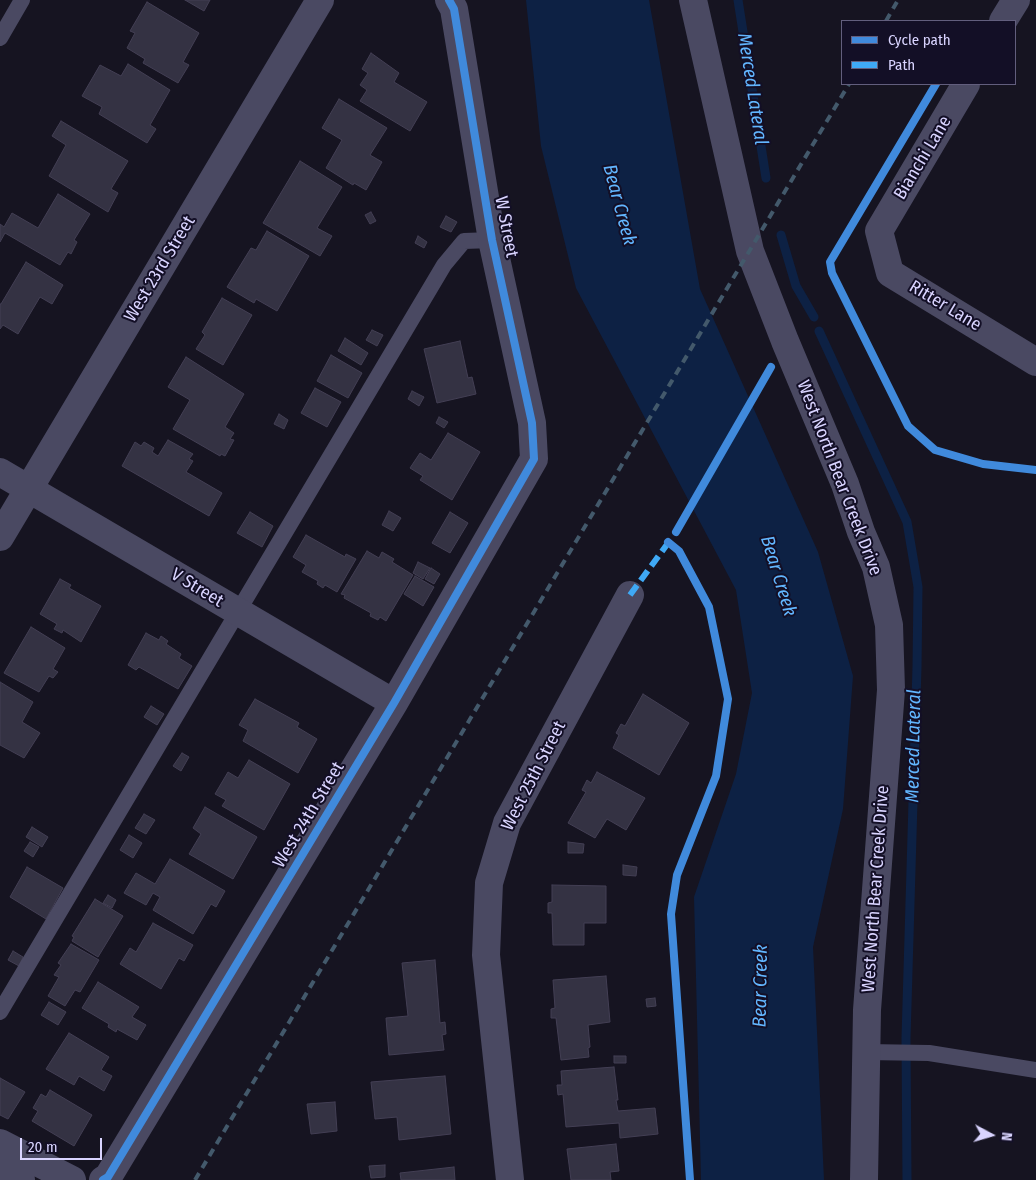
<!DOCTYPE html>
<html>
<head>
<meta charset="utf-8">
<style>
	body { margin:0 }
	#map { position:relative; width:1036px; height:1180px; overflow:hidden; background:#161421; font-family:"Fira Sans Condensed",sans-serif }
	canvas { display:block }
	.legend { position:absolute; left:841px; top:20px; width:175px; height:65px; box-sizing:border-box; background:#130f26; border:1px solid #625e7d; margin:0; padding:6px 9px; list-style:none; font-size:15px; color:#d9d4ff }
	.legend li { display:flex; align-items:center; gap:10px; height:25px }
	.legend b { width:25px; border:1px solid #625e7d }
	.north { position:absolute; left:966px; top:1110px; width:50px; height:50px; -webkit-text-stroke:4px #130f26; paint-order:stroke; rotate:96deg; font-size:14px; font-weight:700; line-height:20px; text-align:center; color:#d9d4ff }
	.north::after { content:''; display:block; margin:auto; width:18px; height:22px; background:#d9d4ff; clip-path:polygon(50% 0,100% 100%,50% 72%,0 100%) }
	.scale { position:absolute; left:20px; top:1138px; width:82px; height:22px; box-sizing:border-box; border:2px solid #d9d4ff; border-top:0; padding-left:6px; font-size:15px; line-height:18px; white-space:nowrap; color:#d9d4ff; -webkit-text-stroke:4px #130f26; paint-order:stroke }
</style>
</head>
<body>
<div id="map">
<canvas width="1036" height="1180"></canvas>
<ul class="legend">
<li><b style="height:6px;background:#408adc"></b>Cycle path</li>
<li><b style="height:6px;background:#3fa9f5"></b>Path</li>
</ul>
<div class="north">N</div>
<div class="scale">20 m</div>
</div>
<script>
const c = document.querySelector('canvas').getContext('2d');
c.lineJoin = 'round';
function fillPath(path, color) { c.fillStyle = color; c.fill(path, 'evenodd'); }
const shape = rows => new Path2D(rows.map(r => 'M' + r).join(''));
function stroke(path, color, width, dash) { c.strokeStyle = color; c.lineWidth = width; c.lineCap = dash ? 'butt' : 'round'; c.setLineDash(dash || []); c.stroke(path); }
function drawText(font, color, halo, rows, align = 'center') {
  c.font = font + ' "Fira Sans Condensed",sans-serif'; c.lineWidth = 4; c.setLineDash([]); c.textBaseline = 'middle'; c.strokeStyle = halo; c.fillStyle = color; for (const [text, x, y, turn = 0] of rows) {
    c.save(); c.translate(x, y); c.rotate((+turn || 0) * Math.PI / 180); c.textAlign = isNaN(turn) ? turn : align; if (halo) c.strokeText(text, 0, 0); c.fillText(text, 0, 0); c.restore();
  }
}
fillPath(shape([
	[526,0,649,0,700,289,818,552,853,676,843,809,813,947,824,1180,701,1180,694,897,736,774,752,693,736,590,576,288,541,146]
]), '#0d2144');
stroke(shape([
	[738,0,766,178],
	[781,235,796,286,814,317],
	[819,331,907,522,918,587,917,667,906,1038,907,1180]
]), '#0d2144', 9);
const building = shape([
	[185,0,210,0,204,11,185,0],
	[147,2,199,33,183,62,189,65,178,83,143,63,145,59,127,48,135,33,130,31,147,2],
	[371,53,399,73,394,82,427,102,410,131,360,101,367,90,360,85,368,73,362,69,371,53],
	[128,64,170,90,150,125,156,129,147,143,99,114,102,107,82,96,100,65,121,76,128,64],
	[339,99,387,128,370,155,382,162,366,190,354,183,353,185,326,168,342,140,322,128,339,99],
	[61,121,128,161,111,189,118,193,108,212,49,176,66,145,52,136,61,121],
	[300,161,342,187,317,228,332,236,320,256,263,223,300,161],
	[58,194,90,214,74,240,77,242,71,254,68,252,60,265,5,233,0,242,0,224,4,227,12,213,38,228,58,194],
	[371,212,376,221,370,224,365,215,371,212],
	[446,216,457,222,451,232,440,227,446,216],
	[267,231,309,256,277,311,256,299,254,303,227,287,251,248,256,250,267,231],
	[418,236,427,242,424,248,415,243,418,236],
	[26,262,63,285,52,304,40,297,18,334,3,325,0,329,0,304,1,304,26,262],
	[222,298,252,315,223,365,196,349,205,335,202,332,222,298],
	[372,330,383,335,377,346,366,340,372,330],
	[345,338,368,353,361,365,338,351,345,338],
	[460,341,468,378,472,377,476,394,437,403,424,349,460,341],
	[331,355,362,373,348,398,317,381,331,355],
	[186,357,244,394,225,427,234,433,230,439,234,440,225,456,221,454,220,456,173,429,190,400,168,387,186,357],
	[315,388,341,402,327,427,301,413,315,388],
	[412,391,424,397,419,406,408,399,412,391],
	[279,414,288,420,284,429,274,424,279,414],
	[439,417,448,422,444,428,436,423,439,417],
	[448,433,480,452,452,500,420,480,423,476,410,468,420,453,431,460,448,433],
	[168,440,193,454,189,459,193,461,186,472,222,493,209,516,122,466,135,442,141,446,144,442,154,448,152,452,158,456,168,440],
	[389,511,401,518,393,531,382,525,389,511],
	[250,512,273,526,262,547,237,533,250,512],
	[450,512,468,523,450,553,432,543,450,512],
	[306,535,345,557,346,554,356,559,337,592,325,585,323,588,317,584,318,581,302,572,306,565,293,557,306,535],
	[367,551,379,558,382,552,394,559,392,562,413,575,386,621,380,617,378,620,370,616,371,613,344,598,345,595,341,594,367,551],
	[418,562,430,568,423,579,413,573,418,562],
	[431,568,440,574,434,584,425,579,431,568],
	[415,576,434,587,423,606,404,594,415,576],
	[60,579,71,585,69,588,101,606,81,642,63,630,62,633,54,629,57,624,40,614,60,579],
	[31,627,65,648,53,669,58,672,53,678,49,676,39,692,4,673,31,627],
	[146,633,159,640,161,636,168,641,166,644,181,654,179,658,192,666,178,689,139,667,136,670,128,665,146,633],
	[0,682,33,702,22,722,40,733,24,758,0,745,0,682],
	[643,694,689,723,659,775,613,748,619,735,616,733,621,724,625,726,643,694],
	[255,699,299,723,297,727,317,739,298,773,243,741,248,730,239,725,255,699],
	[151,706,164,714,157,725,144,717,151,706],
	[182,753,189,757,181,771,173,766,182,753],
	[249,760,290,784,264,830,222,806,226,800,215,794,228,772,238,778,249,760],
	[597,772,645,798,626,830,607,819,595,838,568,823,586,792,582,790,587,780,591,783,597,772],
	[205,807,257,837,233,879,189,854,201,834,193,828,205,807],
	[144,814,155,820,146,834,135,828,144,814],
	[32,827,48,837,42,847,26,837,32,827],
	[129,835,142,843,133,858,120,850,129,835],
	[30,842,39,847,33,857,24,851,30,842],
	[568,842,584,844,583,853,568,853,568,842],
	[170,859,225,891,216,907,211,904,193,934,153,910,160,897,153,893,146,905,124,893,136,873,155,884,170,859],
	[623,865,637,867,636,876,623,875,623,865],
	[27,867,63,888,46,919,10,897,27,867],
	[552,885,606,886,606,923,584,923,584,945,553,945,552,913,548,913,548,903,552,902,552,885],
	[108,895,116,900,112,908,103,903,108,895],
	[95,899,123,916,98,957,72,941,74,937,72,936,95,899],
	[153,923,193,945,184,961,179,958,161,989,120,964,130,948,136,952,153,923],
	[71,944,99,960,80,992,75,990,65,1006,48,996,59,977,54,975,61,965,58,963,71,944],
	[13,951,23,957,19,966,8,960,13,951],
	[435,960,440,1023,445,1022,446,1034,442,1035,444,1050,389,1055,386,1018,408,1016,402,963,435,960],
	[606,976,610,1022,588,1025,590,1047,588,1048,589,1057,561,1060,556,1018,551,1018,551,1009,555,1008,553,980,606,976],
	[98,982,139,1007,132,1017,146,1025,137,1040,117,1029,116,1032,108,1027,109,1024,82,1008,98,982],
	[655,998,656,1006,647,1007,646,999,655,998],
	[49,1002,66,1012,58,1025,41,1015,49,1002],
	[69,1033,109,1057,101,1070,112,1076,104,1091,79,1076,74,1085,46,1069,69,1033],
	[614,1056,626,1056,626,1063,614,1063,614,1056],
	[614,1067,618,1100,616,1100,618,1111,655,1108,658,1134,620,1138,619,1123,566,1127,563,1094,558,1095,557,1085,562,1085,561,1071,614,1067],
	[445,1076,451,1134,399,1140,397,1117,375,1119,371,1082,445,1076],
	[0,1078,25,1092,8,1119,0,1115,0,1078],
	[50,1090,92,1115,74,1146,32,1121,38,1111,33,1108,41,1094,46,1097,50,1090],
	[335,1102,337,1131,311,1134,307,1104,335,1102],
	[616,1144,619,1171,610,1172,611,1180,571,1180,567,1149,616,1144],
	[385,1165,385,1177,371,1178,369,1166,385,1165],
	[454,1167,455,1180,401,1180,400,1173,454,1167]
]);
fillPath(building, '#343243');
stroke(building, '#433f54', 1);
stroke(shape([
	[0,38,22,0],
	[0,1012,444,265,464,241,492,240],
	[866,1052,929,1053,1036,1070]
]), '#4a4962', 16);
stroke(shape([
	[693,0,750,251,785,341,845,484,861,532,876,567,889,625,891,690,867,1010,864,1180],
	[1003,21,1016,0],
	[966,84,879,231,890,273,1036,362],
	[0,472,394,703],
	[0,537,320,0],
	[0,1143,72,1180],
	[0,1167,21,1180],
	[103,1180,108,1177,394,703,534,459,532,423,492,240,454,9,449,0],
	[510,1180,486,955,489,883,507,823,630,595]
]), '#4a4962', 28);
stroke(shape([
	[886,21,898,0],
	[195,1180,849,84]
]), '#43596b', 4, [8, 6]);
stroke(shape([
	[630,595,671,539]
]), '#3fa9f5', 6, [12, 6]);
stroke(shape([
	[936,84,830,262,832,273,908,426,935,450,983,464,1036,470],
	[676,532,771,367],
	[668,542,679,551,709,607,728,699,716,776,677,875,671,914,690,1180],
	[103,1180,108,1177,394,703,534,459,532,423,492,240,454,9,449,0]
]), '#408adc', 8);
drawText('18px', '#d9d4ff', '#130f26', [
	["Bianchi Lane",923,158,-59],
	["W Street",506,227,79],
	["West 23rd Street",160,269,-59],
	["Ritter Lane",945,306,31],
	["West North Bear Creek Drive",839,478,69],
	["V Street",197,588,31],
	["West 25th Street",534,776,-63],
	["West 24th Street",309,815,-59],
	["West North Bear Creek Drive",876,889,-86]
]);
drawText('italic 19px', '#62b6ff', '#130f26', [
	["Merced Lateral",752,89,81],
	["Bear Creek",619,205,75],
	["Bear Creek",778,576,73],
	["Merced Lateral",914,746,-89],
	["Bear Creek",761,986,-89]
]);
</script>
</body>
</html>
